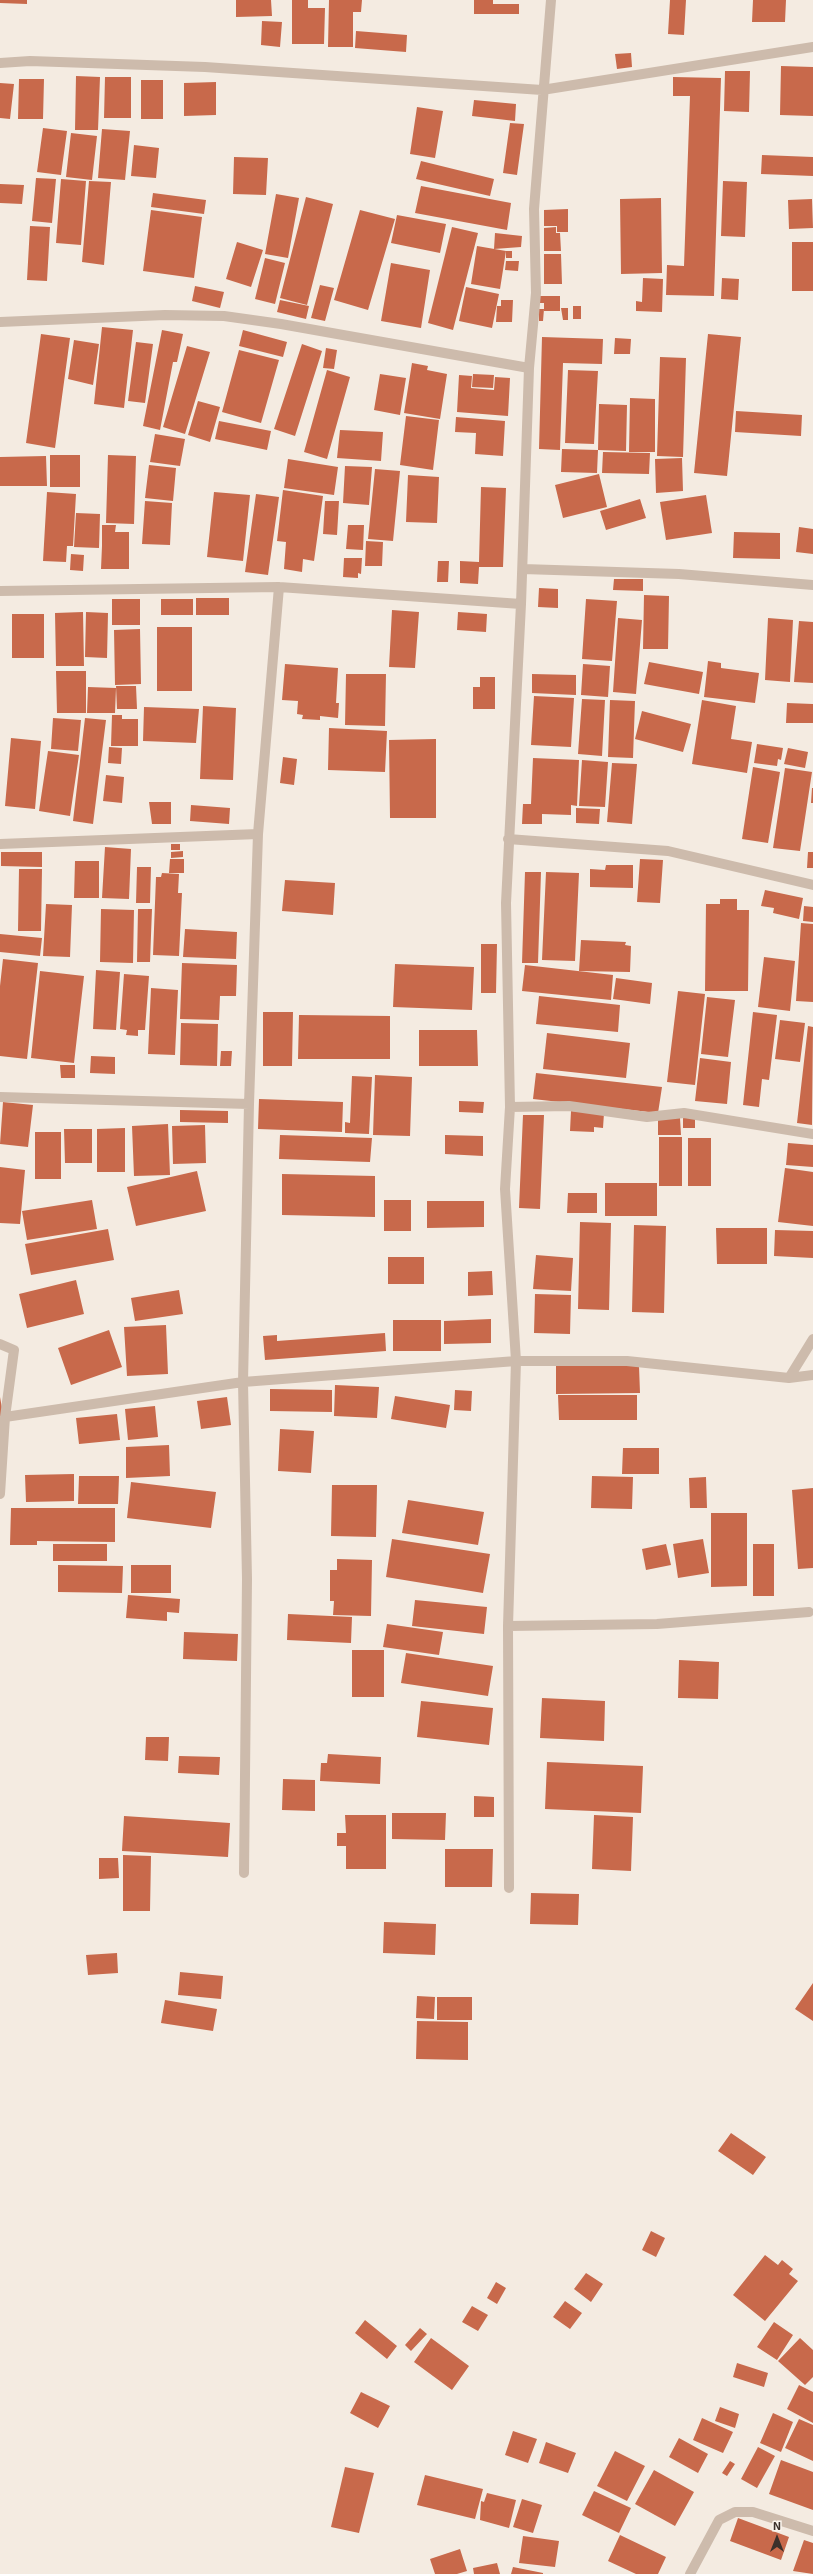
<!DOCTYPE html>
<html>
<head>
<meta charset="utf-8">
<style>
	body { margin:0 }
	#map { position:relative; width:813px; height:2574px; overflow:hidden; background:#f4ebe1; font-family:"Exo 2",sans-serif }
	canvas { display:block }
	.north { position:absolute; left:757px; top:2518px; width:40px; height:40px; -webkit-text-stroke:3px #fbf5ee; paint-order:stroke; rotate:0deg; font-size:11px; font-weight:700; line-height:16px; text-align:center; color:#3b302b }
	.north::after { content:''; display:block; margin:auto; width:14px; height:18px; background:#3b302b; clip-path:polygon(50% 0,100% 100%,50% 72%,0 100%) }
</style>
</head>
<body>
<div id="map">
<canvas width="813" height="2574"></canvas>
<div class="north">N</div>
</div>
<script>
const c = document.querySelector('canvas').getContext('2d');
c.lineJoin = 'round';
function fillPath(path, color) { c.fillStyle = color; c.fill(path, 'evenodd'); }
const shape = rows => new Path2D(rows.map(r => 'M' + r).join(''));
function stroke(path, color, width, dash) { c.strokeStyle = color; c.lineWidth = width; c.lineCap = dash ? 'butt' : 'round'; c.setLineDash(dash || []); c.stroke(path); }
fillPath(shape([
	[0,0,27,0,27,4,0,3],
	[236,0,271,0,272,16,236,17],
	[292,0,308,0,308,8,325,8,324,44,292,44],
	[329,0,362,0,361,12,353,12,353,47,328,47],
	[474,0,493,0,493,4,519,4,519,14,474,14],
	[670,0,686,0,684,35,668,34],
	[753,0,786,0,785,22,752,22],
	[262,21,282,22,280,47,261,45],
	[356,31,407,35,406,52,355,48],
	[631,53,632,67,617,69,615,54],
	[781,66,813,67,813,116,780,115],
	[725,71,750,71,749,112,724,111],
	[76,76,100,77,98,130,75,130],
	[105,77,131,77,131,118,104,118],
	[673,77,721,78,714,296,666,295,667,265,684,266,690,96,673,96],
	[19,79,44,79,43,119,18,119],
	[141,80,163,80,163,119,141,119],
	[216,82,216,115,184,116,184,83],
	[0,83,14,84,10,119,0,118],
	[474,100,516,104,515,121,472,116],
	[417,107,443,111,435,158,410,154],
	[510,123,524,124,517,175,503,173],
	[43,128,67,131,61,175,37,172],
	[102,129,130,131,125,180,98,178],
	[71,133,97,136,92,180,66,177],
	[134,145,159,148,156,178,131,176],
	[762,155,813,157,813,176,761,174],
	[234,157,268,158,266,195,233,194],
	[421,161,494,179,490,196,416,179],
	[36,178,56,179,52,223,32,221],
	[61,179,86,181,81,245,56,243],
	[89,181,111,182,104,265,82,262],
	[723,181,747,182,745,237,721,236],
	[0,184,24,185,22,204,0,203],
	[421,186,511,203,507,230,415,213],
	[153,193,206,200,204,214,151,207],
	[276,194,299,198,288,258,265,254],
	[306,197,333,204,307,305,280,298],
	[661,198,662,273,621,274,620,199],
	[812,199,813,228,789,229,788,200],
	[568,209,568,232,557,232,557,226,544,226,544,210],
	[151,210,202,217,194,278,143,271],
	[360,210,395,219,368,310,334,300],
	[397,215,446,224,440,253,391,243],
	[30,226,50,227,47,281,27,280],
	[452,227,478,233,453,330,428,323],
	[556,227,556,233,560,233,561,251,544,251,544,228],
	[495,233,522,236,521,247,494,249],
	[237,242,263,250,251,287,226,279],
	[792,242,813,242,813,291,792,291],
	[477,246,506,251,500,289,471,284],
	[506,251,512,251,512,258,506,258],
	[544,254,561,254,562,284,544,284],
	[265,258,285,263,275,304,255,299],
	[506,261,519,261,518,271,505,270],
	[391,263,430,270,421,328,381,321],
	[643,278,663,279,662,312,636,311,636,301,642,302],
	[722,278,739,279,738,300,721,299],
	[320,285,334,288,325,321,311,318],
	[195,286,224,292,220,308,192,301],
	[466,287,499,294,492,328,459,321],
	[538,296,560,296,560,311,544,311,544,303,538,303],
	[280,300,309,306,306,319,277,312],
	[501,300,513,300,512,322,496,322,497,306,501,306],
	[573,306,581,306,581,319,573,319],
	[561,308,568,308,568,320,563,320],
	[539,309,544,309,543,321,539,321],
	[102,327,133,330,124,408,94,404],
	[162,330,183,334,177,362,173,362,160,430,143,426],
	[243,330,287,342,283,357,239,346],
	[41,334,70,338,55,448,26,443],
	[708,334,741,337,727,476,694,473],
	[542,337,603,339,602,364,563,363,560,450,539,449],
	[615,338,631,339,630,354,614,354],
	[74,340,99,344,93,385,68,379],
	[136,342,153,344,145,403,128,401],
	[302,344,322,351,295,436,274,429],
	[187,346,210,352,185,434,163,427],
	[326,348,337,350,334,369,323,368],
	[239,350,279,360,261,423,222,412],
	[660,357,686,358,683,457,657,456],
	[412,363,428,366,427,370,447,374,440,419,404,413],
	[327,370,350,377,327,459,304,452],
	[568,370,598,371,594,444,565,443],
	[380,374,406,378,400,415,374,410],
	[473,374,494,375,493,388,472,387],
	[459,375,472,376,471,388,494,390,495,377,510,378,508,416,457,412],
	[630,398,655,399,655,452,629,452],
	[198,401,220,407,210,442,188,435],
	[599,404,627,405,626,451,598,450,597,473,561,472,562,449,598,450],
	[736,411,802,415,801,436,735,432],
	[406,416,439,420,433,470,400,465],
	[456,417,505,421,503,456,475,454,476,433,455,432],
	[219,421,271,431,267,450,215,439],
	[340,430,383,432,381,461,337,458],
	[155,434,185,439,180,466,150,462],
	[603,452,650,453,649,474,602,473],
	[50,455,80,455,80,487,50,487],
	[108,455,136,456,134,524,106,523],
	[46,456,47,486,0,486,0,457],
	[682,458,683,491,656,493,655,459],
	[288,459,338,467,334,495,284,488],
	[149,465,176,468,173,501,145,498],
	[345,466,372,467,369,505,343,503],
	[375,469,400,471,393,541,368,539],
	[599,474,607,507,563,518,555,485],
	[408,475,439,477,437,523,406,522],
	[481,487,506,488,503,567,479,567,478,584,460,583,460,561,479,562],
	[283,490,323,496,314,561,303,559,302,572,284,569,286,542,277,541],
	[47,492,76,494,73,546,67,546,66,562,43,561],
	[214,492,250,495,243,561,207,557],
	[256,494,279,497,268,575,245,572],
	[706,495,712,533,666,540,660,502],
	[640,499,646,518,606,530,600,511],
	[145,501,172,503,170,545,142,544],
	[325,501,339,501,337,535,323,534],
	[76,513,100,514,99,548,74,547],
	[102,525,116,525,115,532,129,532,129,569,101,569,102,546,110,546,102,546],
	[348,525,364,525,363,550,346,549],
	[799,527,813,529,813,554,796,552],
	[734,532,780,533,780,559,733,558],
	[366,541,383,542,382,566,365,566],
	[71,554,84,555,83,571,70,570],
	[344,558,362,558,361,574,358,573,358,578,343,577],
	[438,561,449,561,448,582,437,582],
	[614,579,643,579,643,591,613,590],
	[539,588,558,589,558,608,538,607],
	[644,595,669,596,668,649,643,649],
	[196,598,229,598,229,615,196,615],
	[112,599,140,599,140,625,112,625],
	[161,599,193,599,193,615,161,615],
	[586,599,617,601,612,661,582,659],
	[392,610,419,612,415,668,389,667],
	[83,612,84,666,56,666,55,613],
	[86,612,108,613,107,658,85,657],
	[458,612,487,614,486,632,457,630],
	[12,614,44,614,44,658,12,658],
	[618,618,642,620,636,694,613,692],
	[768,618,793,620,790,682,765,680],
	[799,621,813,622,813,683,794,682],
	[157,627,192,627,192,691,157,691],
	[140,629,141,684,115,685,114,630],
	[708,661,721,663,721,668,759,673,755,703,704,697],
	[649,662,703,672,699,694,644,684],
	[285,664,338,668,336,703,339,703,338,718,320,716,320,720,302,719,303,715,297,714,298,701,282,700],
	[583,664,610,666,608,697,581,695],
	[56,671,86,671,86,713,57,713],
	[346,674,386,674,385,726,345,725],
	[532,674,576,675,576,695,532,693],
	[480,677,495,677,495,709,473,709,473,687,480,687],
	[116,686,136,686,137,709,117,709],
	[88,687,116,688,115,713,87,713],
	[534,696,574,698,571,747,531,745],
	[582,699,605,700,602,756,578,754],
	[610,700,635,701,633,758,608,757],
	[702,700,736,706,731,739,752,742,747,773,692,764],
	[787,703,813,704,813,723,786,723],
	[203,706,236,708,233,780,200,779],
	[144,707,199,709,196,743,143,741],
	[642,711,691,724,683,752,635,739],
	[112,715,122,715,122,719,138,719,138,746,111,746],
	[53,718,81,720,78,751,51,749],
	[85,718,106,720,93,824,73,821],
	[329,728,387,731,385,772,328,770],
	[11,738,41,741,35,809,5,806],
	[436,739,436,818,390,818,389,740],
	[757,744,783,748,781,760,778,759,777,766,754,763],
	[109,747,122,748,121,764,108,763],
	[788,748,808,752,805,768,784,764],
	[48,751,79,755,70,816,39,811],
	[283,757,297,759,294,785,280,783],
	[533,758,579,760,577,806,571,805,571,815,542,814,542,824,522,824,523,804,531,804],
	[582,760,608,762,605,807,579,806],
	[612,763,637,764,632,824,607,822],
	[753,767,780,772,768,843,742,839],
	[785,768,812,772,800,851,773,848],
	[106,775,124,777,122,803,103,801],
	[812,788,813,788,813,803,811,803],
	[149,802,171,802,171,824,152,824],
	[191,805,230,808,229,824,190,821],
	[576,808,600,809,599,824,576,823],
	[171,844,180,844,180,850,171,850],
	[105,847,131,849,129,899,102,898],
	[183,851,183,857,171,858,171,852],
	[1,852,42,852,42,867,1,866],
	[808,852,813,852,813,868,807,868],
	[170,859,184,859,184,873,169,873],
	[640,859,663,860,660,903,637,902],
	[75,861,99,861,99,898,74,898],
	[606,865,633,865,633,888,590,887,590,869,605,870],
	[137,867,151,867,150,903,136,903],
	[19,869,42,869,41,931,18,931],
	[525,872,541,872,538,963,522,963],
	[546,872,579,873,575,961,542,960],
	[162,873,179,874,178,893,182,893,179,956,153,955,156,877,161,877],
	[285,880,335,883,333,915,282,911],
	[765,890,803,898,799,919,773,913,774,908,761,906],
	[720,899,737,899,737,910,749,910,748,991,705,991,706,904,720,904],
	[46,904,72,905,70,957,43,956],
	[804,906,813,907,813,922,803,921],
	[101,909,134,910,133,963,100,962],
	[138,909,152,909,150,962,137,962],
	[801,923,813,924,813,1002,796,1001],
	[185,929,237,932,236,959,183,957],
	[0,934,42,938,40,956,0,952],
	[581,940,626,942,625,945,631,946,630,972,579,971],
	[481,944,497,944,496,993,481,993],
	[764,957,795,961,790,1011,758,1007],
	[3,959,38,963,27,1059,0,1056,0,986],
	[182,963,237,965,236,996,220,996,219,1020,180,1019],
	[395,964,474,967,472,1010,393,1007],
	[525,965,613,975,611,1000,522,991],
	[96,970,120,972,116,1030,93,1029],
	[40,971,84,976,74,1063,31,1058],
	[124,974,149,976,145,1030,138,1030,138,1036,126,1035,127,1030,120,1029],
	[616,978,652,983,650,1004,613,999],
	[151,988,178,990,175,1055,148,1054],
	[678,991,705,994,695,1085,667,1082],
	[539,996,620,1005,618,1032,536,1024],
	[707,997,735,1000,728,1057,701,1054],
	[263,1012,293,1012,292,1066,263,1066],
	[753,1012,777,1015,769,1080,762,1079,759,1107,743,1105],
	[299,1015,390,1016,390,1059,298,1059],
	[780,1020,805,1023,800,1062,775,1059],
	[181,1023,218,1024,217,1066,180,1065],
	[808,1026,813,1027,812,1125,797,1123],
	[419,1030,477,1030,478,1066,419,1066],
	[547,1033,630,1043,626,1078,543,1069],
	[221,1051,232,1051,231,1066,220,1066],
	[91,1056,115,1057,115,1074,90,1073],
	[700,1058,731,1062,727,1104,695,1101],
	[60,1065,75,1065,75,1078,61,1078],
	[536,1073,662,1087,658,1113,533,1099],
	[375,1075,412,1077,410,1136,373,1135],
	[352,1076,372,1077,369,1134,345,1133,345,1122,350,1123],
	[259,1099,343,1102,342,1132,258,1129],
	[459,1101,484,1102,483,1113,459,1112],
	[3,1102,33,1105,28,1147,0,1144],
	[180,1110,228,1111,228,1123,180,1122],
	[571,1111,604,1113,603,1128,594,1127,594,1132,570,1131],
	[523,1115,544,1115,540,1209,519,1208],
	[658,1118,680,1118,681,1135,658,1135],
	[683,1118,695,1118,695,1128,683,1128],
	[168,1124,170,1175,134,1176,132,1126],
	[205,1125,206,1163,173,1164,172,1126],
	[125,1128,125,1172,97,1172,97,1129],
	[64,1129,92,1129,92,1163,65,1163],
	[35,1132,61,1132,61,1179,35,1179],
	[280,1135,372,1138,370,1162,279,1159],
	[445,1135,483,1136,483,1156,445,1154],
	[659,1137,682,1137,682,1186,659,1186],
	[688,1138,711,1138,711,1186,688,1186],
	[788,1143,813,1145,813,1167,786,1165],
	[0,1167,25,1170,20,1224,0,1223],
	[785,1168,813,1172,813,1226,778,1222],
	[197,1171,206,1211,136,1226,127,1187],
	[282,1174,375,1176,375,1217,282,1215],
	[605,1183,657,1183,657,1216,605,1216],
	[568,1193,597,1193,597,1213,567,1213],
	[92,1200,97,1229,27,1240,22,1211],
	[384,1200,411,1200,411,1231,384,1231],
	[427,1201,484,1201,484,1227,427,1228],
	[580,1222,611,1223,609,1310,578,1309],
	[634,1225,666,1226,664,1313,632,1312],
	[716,1228,767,1228,767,1264,717,1264],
	[108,1229,114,1260,31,1275,25,1244],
	[775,1230,813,1231,813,1258,774,1256],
	[536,1255,573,1258,571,1291,533,1289],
	[388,1257,424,1257,424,1284,388,1284],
	[492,1271,493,1295,468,1296,468,1272],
	[76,1280,84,1314,27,1328,19,1294],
	[179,1290,183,1314,135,1321,131,1298],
	[535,1294,571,1295,570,1334,534,1333],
	[491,1319,491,1343,444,1344,444,1321],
	[393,1320,441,1320,441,1351,393,1351],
	[166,1325,168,1374,127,1376,124,1327],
	[109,1330,122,1367,71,1385,58,1348],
	[385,1333,386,1351,265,1360,263,1336,277,1335,277,1341],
	[556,1366,639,1366,640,1393,556,1394],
	[335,1385,379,1387,377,1418,334,1416],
	[270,1389,332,1390,332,1412,270,1411],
	[455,1390,472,1391,471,1411,454,1410],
	[558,1395,637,1395,637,1420,559,1420],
	[395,1396,450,1405,446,1428,391,1419],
	[0,1397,5,1425,0,1425],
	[227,1397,231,1425,201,1429,197,1401],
	[155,1406,158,1437,128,1440,125,1409],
	[117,1414,120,1440,79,1444,76,1418],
	[280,1429,314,1431,311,1473,278,1471],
	[169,1445,170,1476,126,1478,126,1447],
	[623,1448,659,1448,659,1474,622,1474],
	[74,1474,74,1501,26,1502,25,1475],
	[79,1476,119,1476,118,1504,78,1504],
	[592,1476,633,1477,632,1509,591,1508],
	[706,1477,707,1508,690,1508,689,1478],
	[131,1482,216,1492,211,1528,127,1518],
	[332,1485,377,1485,376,1537,331,1536],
	[813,1488,813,1568,798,1569,792,1490],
	[408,1500,484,1512,478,1545,402,1533],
	[11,1508,115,1508,115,1542,37,1541,37,1545,10,1545],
	[711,1513,747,1513,747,1586,711,1587],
	[392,1539,490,1554,483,1593,386,1577],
	[703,1539,709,1573,678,1578,673,1544],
	[53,1544,107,1544,107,1561,53,1561],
	[666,1544,671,1565,646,1570,642,1549],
	[753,1544,774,1544,774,1596,753,1596],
	[337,1559,372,1560,371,1616,333,1615,334,1601,330,1601,330,1570,337,1570],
	[58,1565,123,1566,122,1593,58,1592],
	[131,1565,171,1565,171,1593,131,1593],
	[128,1595,180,1599,179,1613,167,1612,167,1621,126,1618],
	[415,1600,487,1607,484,1634,412,1626],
	[288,1614,352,1617,351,1643,287,1640],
	[387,1624,443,1632,439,1655,383,1647],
	[184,1632,238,1634,237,1661,183,1659],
	[352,1650,384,1650,384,1697,352,1697],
	[406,1653,493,1666,488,1696,401,1683],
	[679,1660,719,1662,718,1699,678,1698],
	[542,1698,605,1701,604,1741,540,1738],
	[421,1701,493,1708,489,1745,417,1737],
	[146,1737,169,1737,168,1761,145,1760],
	[328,1754,381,1757,380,1784,320,1781,321,1763,327,1763],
	[179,1756,220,1757,219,1775,178,1773],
	[547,1762,643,1766,641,1813,545,1809],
	[283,1779,315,1780,315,1811,282,1810],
	[474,1796,494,1797,494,1817,474,1817],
	[392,1813,446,1813,445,1840,392,1839],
	[345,1815,386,1815,386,1869,346,1869,346,1846,337,1846,337,1833,346,1833],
	[594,1815,633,1817,631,1871,592,1869],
	[124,1816,230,1823,228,1857,122,1851],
	[445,1849,493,1849,492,1887,445,1887],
	[123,1855,151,1856,150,1911,123,1911],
	[99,1858,118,1858,119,1878,99,1879],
	[531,1893,579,1894,578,1925,530,1924],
	[384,1922,436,1924,435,1955,383,1953],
	[117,1953,118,1973,88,1975,86,1955],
	[180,1972,223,1976,221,1999,178,1995],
	[813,1983,813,2021,795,2009],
	[417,1996,435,1997,434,2019,416,2018],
	[437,1997,472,1997,472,2020,437,2020],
	[165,2000,217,2009,213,2031,161,2023],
	[417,2021,468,2022,468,2060,416,2059],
	[731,2133,766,2157,753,2175,718,2151],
	[651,2231,665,2238,656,2257,642,2250],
	[765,2255,778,2265,782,2260,793,2269,789,2274,798,2281,765,2321,733,2295],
	[586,2273,603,2284,591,2302,574,2289],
	[496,2282,506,2288,497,2304,487,2298],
	[565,2301,582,2313,570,2329,553,2317],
	[472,2306,488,2315,478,2331,462,2322],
	[365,2320,397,2346,387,2359,355,2333],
	[774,2322,793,2335,777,2360,757,2347],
	[420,2328,427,2334,411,2351,405,2345],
	[431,2338,469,2366,452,2390,414,2362],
	[800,2338,813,2350,813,2377,805,2385,778,2361],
	[737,2363,768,2373,764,2387,733,2377],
	[799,2385,813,2392,813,2423,787,2409],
	[361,2392,390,2406,378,2428,350,2413],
	[720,2407,739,2414,735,2428,715,2421],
	[773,2413,793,2422,781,2452,760,2443],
	[702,2418,733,2432,723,2453,693,2440],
	[799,2419,813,2425,813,2461,785,2448],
	[513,2431,537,2439,528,2463,505,2455],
	[679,2438,708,2454,698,2473,669,2457],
	[546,2442,576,2453,568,2473,539,2463],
	[758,2447,775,2456,757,2488,741,2479],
	[615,2451,645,2466,627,2501,597,2486],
	[781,2460,813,2472,813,2510,769,2494],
	[730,2461,735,2464,727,2476,722,2473],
	[345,2467,374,2473,359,2533,331,2527],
	[654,2470,694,2492,675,2526,635,2504],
	[425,2475,483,2489,475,2519,417,2505],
	[594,2491,631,2508,619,2533,582,2515],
	[487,2493,516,2500,509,2528,480,2520,481,2501,484,2502],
	[522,2499,542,2505,533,2533,513,2527],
	[738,2518,789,2537,781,2560,730,2541],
	[620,2535,666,2557,658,2574,636,2574,608,2561],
	[523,2536,559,2541,555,2567,519,2563],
	[804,2540,813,2543,813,2574,793,2571],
	[460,2549,467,2571,457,2574,435,2574,430,2559],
	[497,2563,500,2574,474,2574,473,2568],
	[513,2567,543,2573,543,2574,511,2574]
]), '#c8694b');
stroke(shape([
	[0,63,30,61,205,67,542,90,813,47],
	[0,322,165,315,224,316,281,324,529,368],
	[523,569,679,574,813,585],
	[0,591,279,587,521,604,529,368,536,293,534,209,551,0],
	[508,839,668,851,813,885],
	[0,844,258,834],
	[0,1097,249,1104],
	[510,1107,569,1106,647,1117,684,1113,813,1134],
	[0,1344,14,1350,5,1417,243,1382,516,1361,627,1361,789,1378,813,1339],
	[789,1378,813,1375],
	[0,1494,5,1417],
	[508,1626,657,1624,809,1612],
	[244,1873,247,1579,243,1382,249,1104,258,834,279,587],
	[509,1888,508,1626,516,1361,505,1189,510,1107,506,903,521,604],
	[690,2574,719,2520,735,2512,753,2512,813,2531]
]), '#cdbbac', 10);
</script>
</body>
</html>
